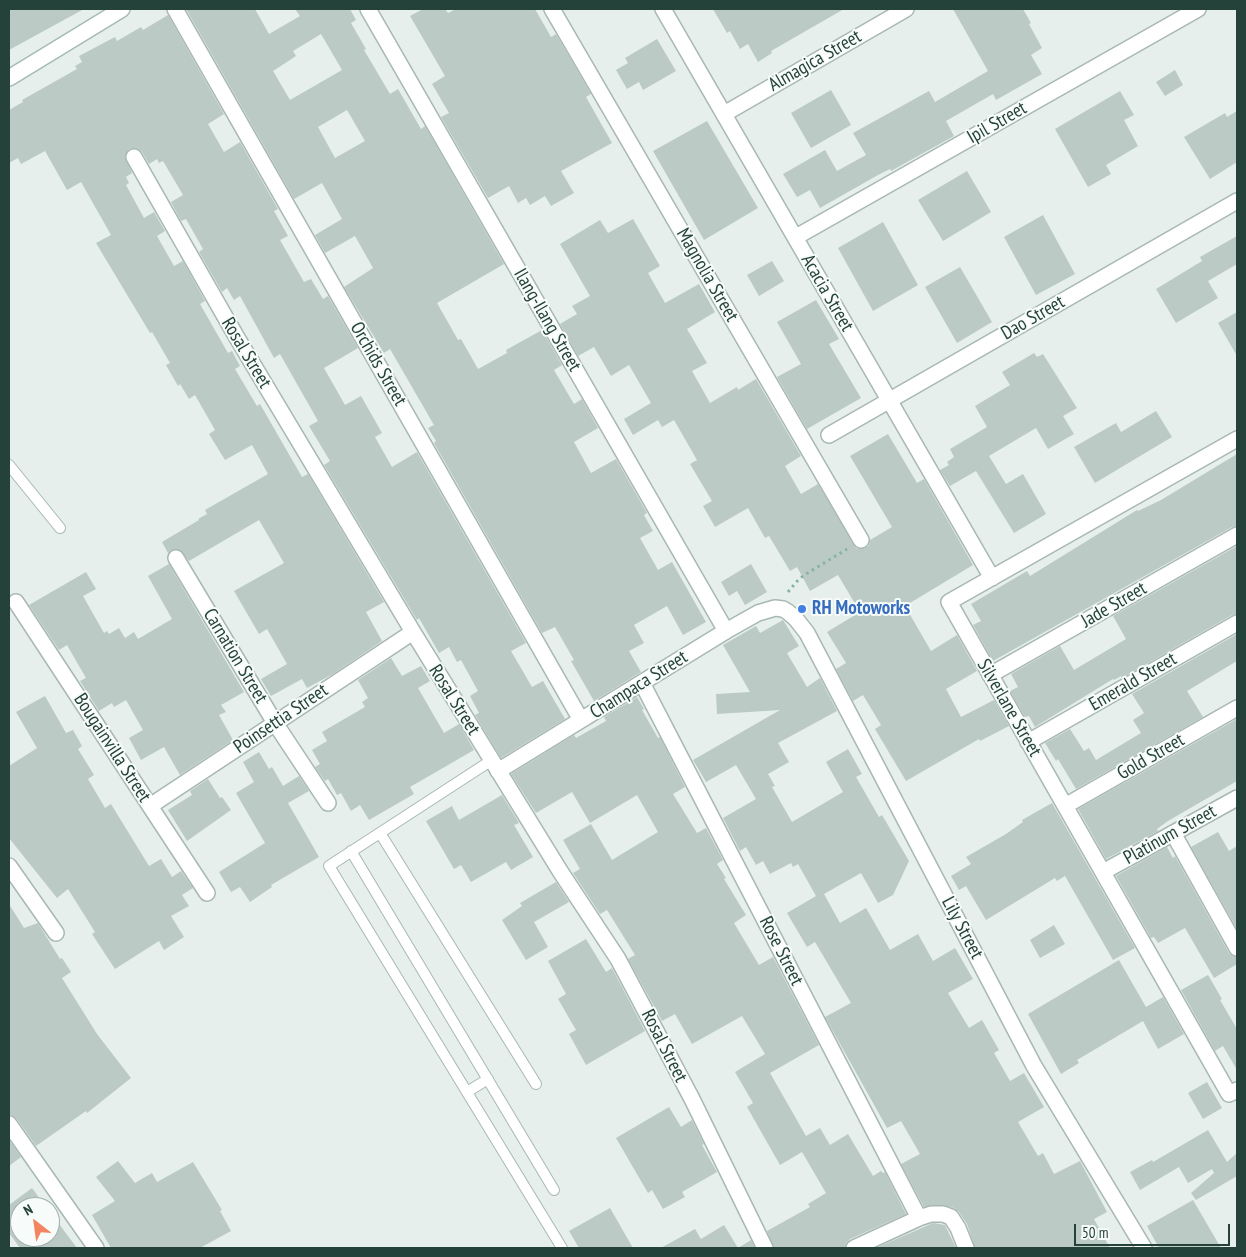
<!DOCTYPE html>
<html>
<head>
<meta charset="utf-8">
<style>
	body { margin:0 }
	#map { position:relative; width:1246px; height:1257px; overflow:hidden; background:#e6efeb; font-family:"PT Sans Narrow",sans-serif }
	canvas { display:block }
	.frame { position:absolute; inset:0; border:10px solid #24423a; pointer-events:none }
	.north { position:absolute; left:10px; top:1197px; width:50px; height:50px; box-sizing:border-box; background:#f7fbf9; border:1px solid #a3b1ad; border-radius:50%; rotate:330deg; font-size:14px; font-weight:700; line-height:20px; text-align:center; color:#24423a }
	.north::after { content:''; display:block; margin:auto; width:18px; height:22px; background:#f4845f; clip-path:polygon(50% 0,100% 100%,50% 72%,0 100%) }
	.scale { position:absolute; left:1074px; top:1224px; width:156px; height:22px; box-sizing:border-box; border:2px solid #24423a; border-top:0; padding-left:6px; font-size:15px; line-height:18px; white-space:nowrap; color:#24423a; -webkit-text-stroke:4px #f7fbf9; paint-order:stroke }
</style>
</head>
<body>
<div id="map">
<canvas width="1246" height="1257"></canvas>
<div class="frame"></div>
<div class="north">N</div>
<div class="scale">50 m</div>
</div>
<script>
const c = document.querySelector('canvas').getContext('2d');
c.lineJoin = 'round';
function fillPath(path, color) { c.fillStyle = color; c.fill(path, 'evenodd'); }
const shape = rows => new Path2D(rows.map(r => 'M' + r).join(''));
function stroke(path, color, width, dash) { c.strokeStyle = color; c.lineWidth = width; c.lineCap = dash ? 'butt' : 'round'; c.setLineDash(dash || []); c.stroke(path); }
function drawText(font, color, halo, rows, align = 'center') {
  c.font = font + ' "PT Sans Narrow",sans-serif'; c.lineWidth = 4; c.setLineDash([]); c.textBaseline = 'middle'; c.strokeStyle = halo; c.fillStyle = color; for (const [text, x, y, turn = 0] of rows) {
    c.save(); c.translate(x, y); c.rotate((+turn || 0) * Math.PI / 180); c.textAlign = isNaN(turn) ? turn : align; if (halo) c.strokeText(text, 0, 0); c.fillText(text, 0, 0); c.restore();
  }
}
fillPath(shape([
	[9,9,84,9,9,50],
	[186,9,255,9,269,34,300,16,295,9,350,9,356,20,351,23,366,49,364,50,390,94,398,89,421,129,425,126,504,264,437,303,458,340,461,339,478,369,507,353,506,350,542,330,562,365,554,370,574,404,582,399,598,428,574,442,591,473,616,459,647,513,644,515,653,531,640,538,658,570,672,562,706,622,683,635,667,606,634,625,644,643,629,651,641,672,594,701,571,661,574,660,555,627,542,633,434,443,436,441,428,428,434,425,390,349,384,353,344,287,373,268,355,236,325,253,315,235,342,219,322,183,294,199],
	[321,34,342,70,290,100,273,71,296,56,293,51],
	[347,110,365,141,335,158,318,127],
	[423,9,445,9,448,13,456,9,535,9,551,37,556,34,591,94,586,97,612,143,561,171,574,193,551,206,545,196,530,205,526,198,518,203,509,186,488,198,441,117,449,113,432,84,445,76,410,16],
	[713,9,844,9,771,51,772,53,758,62,748,44,740,49,730,31,727,33],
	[953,9,1023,9,1031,23,1029,24,1042,48,1031,55,1042,74,996,100,993,94,946,121,954,136,891,171,890,169,878,175,820,208,810,190,797,197,783,174,825,150,837,171,866,155,853,133,929,91,935,102,988,71],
	[168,15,224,114,208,124,224,152,240,142,278,209,274,211,288,236,280,240,304,282,311,279,323,299,328,296,358,348,324,368,345,405,361,396,382,433,375,437,392,467,417,452,526,643,511,651,532,687,543,681,565,719,501,758,475,715,479,713,470,696,478,691,461,660,457,662,449,647,439,653,419,618,417,620,324,465,330,461,309,426,318,421,280,354,274,358,240,296,234,300,227,288,222,292,199,252,203,249,186,219,181,221,171,202,183,195,163,161,159,163,157,159,149,164,142,152,138,149,134,148,129,149,125,156,132,173,126,177,129,183,126,185,144,218,154,212,165,231,157,236,174,266,183,261,205,301,200,304,228,353,232,351,240,366,235,369,257,406,260,404,302,477,308,474,384,602,366,612,382,641,333,674,307,688,302,679,271,696,261,679,287,664,267,629,259,634,234,591,284,563,259,520,189,561,180,550,172,550,168,553,162,542,199,520,198,519,207,514,205,510,268,474,252,445,225,460,209,434,215,430,195,395,189,399,180,384,178,386,166,365,170,363,152,332,150,333,96,243,111,235,81,182,67,190,45,151,21,164,18,158,9,163,9,110,23,102,22,100,77,69,75,66,82,62,79,56,115,37,117,41,141,27,143,30],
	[657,39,676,71,643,90,639,82,627,89,616,70,628,63,625,58],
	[1175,70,1183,85,1165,96,1156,82],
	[831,90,851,125,811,148,791,113],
	[1120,91,1134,115,1124,120,1138,146,1106,165,1111,174,1088,187,1055,129],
	[1237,111,1237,162,1210,179,1184,137,1225,113,1227,117],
	[707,121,758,208,704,240,653,151],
	[967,171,991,212,943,241,918,200],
	[1043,215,1075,274,1036,295,1004,237],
	[633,219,660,266,648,273,665,303,699,284,715,312,687,329,707,363,692,371,710,403,737,387,738,390,756,379,801,456,785,466,801,494,818,484,856,548,861,549,865,548,869,545,870,540,892,527,850,456,888,434,917,483,924,479,973,565,905,606,931,651,957,635,977,671,946,689,961,717,994,700,1009,726,980,741,979,739,906,781,875,729,881,725,863,695,853,701,836,669,846,663,827,632,860,612,838,575,810,591,797,567,790,571,769,536,765,538,748,508,715,527,703,506,712,501,690,464,697,460,674,420,662,427,658,420,633,435,624,419,651,403,629,365,611,376,594,347,578,356,560,324,577,314,572,306,590,296,560,244,600,220,608,233],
	[883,222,918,285,873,311,838,248],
	[1237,236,1237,264,1208,281,1218,298,1176,323,1156,289,1202,261,1200,257],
	[772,261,784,281,759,296,747,275],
	[960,267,992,322,957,343,925,287],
	[816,300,839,339,829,344,861,398,807,429,777,377,801,364,777,322],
	[1237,312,1237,356,1218,323],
	[1034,353,1037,357,1043,354,1077,408,1063,416,1074,434,1048,449,1036,428,989,456,1006,484,1023,474,1046,514,1014,533,976,471,950,486,940,470,949,465,947,462,954,457,950,449,987,427,975,406,1010,385,1002,372],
	[1156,411,1172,437,1095,483,1074,447,1116,423,1121,432],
	[1237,454,1237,526,1232,527,993,661,973,625,981,621,971,604,1027,571,1030,576,1137,510,1138,511,1161,500],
	[1237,546,1237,614,1232,615,1122,678,1121,676,1114,680,1113,679,1035,727,1029,716,1025,717,1010,691,1018,687,1011,674,1060,646,1074,670,1126,639,1113,616],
	[169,564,244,692,221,705,226,712,219,715,233,740,180,775,164,747,141,760,129,738,143,730,126,700,114,707,112,703,99,711,80,681,86,678,67,645,59,650,29,605,86,572,96,589,83,596,104,633,107,631,109,634,119,628,125,638,134,632,138,639,172,619,148,576],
	[751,564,767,592,745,605,737,591,729,596,721,582],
	[783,620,799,646,787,653,807,687,820,678,837,711,778,743,789,762,768,774,775,786,772,787,792,822,843,792,826,762,848,749,862,774,856,777,879,817,882,815,909,861,893,895,878,903,861,873,824,894,840,923,866,908,890,950,918,934,933,961,955,948,973,979,948,993,969,1028,982,1020,999,1050,994,1053,1010,1081,1024,1073,1044,1107,1018,1122,1038,1156,1043,1153,1054,1174,1080,1161,1107,1212,1094,1219,1110,1248,975,1248,967,1224,959,1212,954,1208,943,1205,924,1207,901,1164,920,1154,901,1121,887,1128,825,1017,851,1003,815,942,807,947,787,913,816,896,798,864,793,867,791,863,770,874,763,861,756,865,746,847,740,851,723,818,756,799,736,765,706,782,693,760,780,710,717,714,716,694,750,692,723,645,756,626,760,633],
	[1237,634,1237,661,1187,691,1203,717,1076,789,1058,759,1056,761,1045,743,1070,729,1084,751,1089,748,1096,760,1141,733,1133,720,1144,713,1132,694],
	[391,658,402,676,421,666,430,681,418,688,444,733,459,724,474,750,410,787,414,794,369,820,360,805,351,811,341,793,337,795,328,779,325,781,315,767,320,764,312,750,327,741,322,732,365,707,362,702,368,698,358,680],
	[45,696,66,733,73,730,82,746,78,749,94,775,88,779,105,808,111,804,149,866,161,859,172,877,181,871,193,888,182,895,189,906,171,916,184,937,164,950,159,941,115,969,92,934,95,932,68,889,57,898,9,838,9,766,37,748,16,712],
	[637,697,644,709,642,710,658,738,660,737,685,787,673,794,697,833,706,828,723,860,717,864,726,878,724,879,746,915,734,923,759,965,773,957,819,1045,770,1073,806,1136,820,1128,830,1145,848,1134,873,1176,881,1171,883,1173,885,1172,906,1214,850,1239,846,1243,845,1248,774,1248,767,1231,810,1207,808,1204,826,1193,802,1152,780,1165,747,1107,753,1103,735,1072,765,1054,742,1016,692,1044,675,1014,662,1021,628,959,635,955,607,910,600,914,573,873,580,869,563,840,591,824,612,860,658,832,637,795,590,823,572,792,536,813,511,774,574,735,576,738,606,721,604,717],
	[1237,719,1237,781,1168,821,1157,829,1158,831,1106,859,1078,809],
	[259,752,269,769,272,767,283,786,299,776,309,791,288,803,319,857,271,885,272,887,250,902,240,887,231,892,219,872,265,843,236,793,254,782,243,762],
	[208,779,220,798,222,797,231,810,187,841,168,810,192,795,190,791],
	[502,795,519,823,514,825,533,857,511,870,506,862,471,882,461,865,454,869,426,821,452,806,459,820],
	[1052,803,1135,948,1113,960,1065,876,1057,881,1055,878,986,920,966,886,959,890,951,876,971,864,966,857,1006,834,1023,822,1022,820],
	[1218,832,1229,851,1237,846,1237,929,1191,847],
	[1167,847,1173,858,1175,856,1229,953,1233,956,1237,957,1237,964,1214,978,1185,928,1158,943,1154,937,1151,938,1116,876],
	[556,882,569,902,534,922,548,947,526,960,502,920,522,906,520,903],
	[9,904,24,928,38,923,60,959,62,958,71,972,62,978,97,1034,131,1078,87,1113,86,1111,36,1146,17,1119,9,1115],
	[1054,925,1065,944,1040,958,1030,940],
	[586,939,606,972,612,968,645,1031,586,1065,569,1034,576,1030,558,999,566,994,548,961],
	[1119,960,1146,1007,1163,997,1184,1034,1158,1049,1143,1021,1077,1060,1079,1063,1061,1074,1028,1014],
	[1208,975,1222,999,1220,1000,1237,1029,1237,1070,1223,1046,1215,1051,1181,990],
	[1207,1082,1222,1108,1203,1119,1188,1093],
	[669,1107,681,1127,692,1120,704,1144,702,1145,717,1172,682,1192,685,1197,663,1209,652,1190,648,1193,616,1138],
	[1208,1130,1227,1162,1237,1153,1237,1176,1196,1200,1191,1193,1214,1173,1212,1169,1188,1183,1179,1167,1140,1190,1130,1172,1152,1160,1153,1162],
	[9,1140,21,1157,9,1166],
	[118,1161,135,1183,152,1173,157,1182,193,1162,222,1210,220,1211,231,1231,200,1248,111,1248,92,1215,115,1201,96,1177],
	[32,1188,46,1207,20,1207,20,1237,50,1237,50,1212,77,1248,20,1248,9,1233,9,1205],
	[1193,1200,1221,1248,1159,1248,1147,1226],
	[610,1208,633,1248,579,1248,569,1231],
	[933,1223,945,1225,956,1248,876,1248],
	[724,1225,738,1248,751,1240,755,1248,661,1248,695,1229,701,1239]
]), '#bbcac4');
const service = shape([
	[9,465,60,528],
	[492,760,329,866,562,1248],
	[380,833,536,1084],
	[351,851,554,1190],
	[467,1092,488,1079]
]);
const minor = shape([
	[175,9,581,720],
	[552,9,861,540],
	[663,9,992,578],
	[724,114,906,9],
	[134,157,236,336,413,632,560,871,618,959,692,1099,765,1248],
	[796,237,1198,9],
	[829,435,1237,201],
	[1237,439,949,602,1229,1094,1237,1090],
	[176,558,275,723,328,803],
	[16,602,207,893],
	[990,675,1237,535],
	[642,683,919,1218],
	[1028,742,1237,623],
	[498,771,726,631],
	[150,806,413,632],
	[1065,806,1237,708],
	[1173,833,1237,948],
	[9,866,56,933],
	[1103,872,1237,798],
	[9,1124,96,1248],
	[854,1248,919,1218,931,1214,943,1214,951,1217,958,1228,966,1248]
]);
const tertiary = shape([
	[368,9,726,631,758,613,775,608,783,609,788,612,796,619,807,633,1034,1066,1144,1248]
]);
const secondary = shape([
	[9,78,122,9]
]);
stroke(service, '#a8b8b2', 12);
stroke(minor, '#a8b8b2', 18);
stroke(tertiary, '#a8b8b2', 18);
stroke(secondary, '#a4bbb3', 18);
stroke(shape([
	[788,592,799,579,806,574,847,549]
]), '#86b3a5', 3, [2.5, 4]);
stroke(service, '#fff', 10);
stroke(minor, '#fff', 15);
stroke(tertiary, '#fff', 15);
stroke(secondary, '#fff', 15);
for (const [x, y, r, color] of [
	[802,609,5,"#3f7fe0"]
]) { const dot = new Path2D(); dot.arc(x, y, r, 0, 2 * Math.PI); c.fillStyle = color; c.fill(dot); stroke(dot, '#f7fbf9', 2); }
drawText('19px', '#24423a', '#f7fbf9', [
	["Almagica Street",815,61,-30],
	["Ipil Street",997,123,-30],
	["Magnolia Street",707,275,60],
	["Acacia Street",827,293,60],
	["Dao Street",1033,318,-30],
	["Ilang-Ilang Street",547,320,60],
	["Rosal Street",246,353,59],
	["Orchids Street",378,364,60],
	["Jade Street",1114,605,-30],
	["Carnation Street",235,656,59],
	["Emerald Street",1133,682,-30],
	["Champaca Street",639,685,-32],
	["Rosal Street",454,700,58],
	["Silverlane Street",1009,708,60],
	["Poinsettia Street",281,719,-34],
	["Bougainvilla Street",112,748,57],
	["Gold Street",1151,757,-30],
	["Platinum Street",1170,835,-29],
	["Lily Street",962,928,62],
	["Rose Street",781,951,63],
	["Rosal Street",664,1046,63]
]);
drawText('bold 19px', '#366cbe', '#f7fbf9', [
	["RH Motoworks",812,609]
], 'left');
</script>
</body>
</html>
